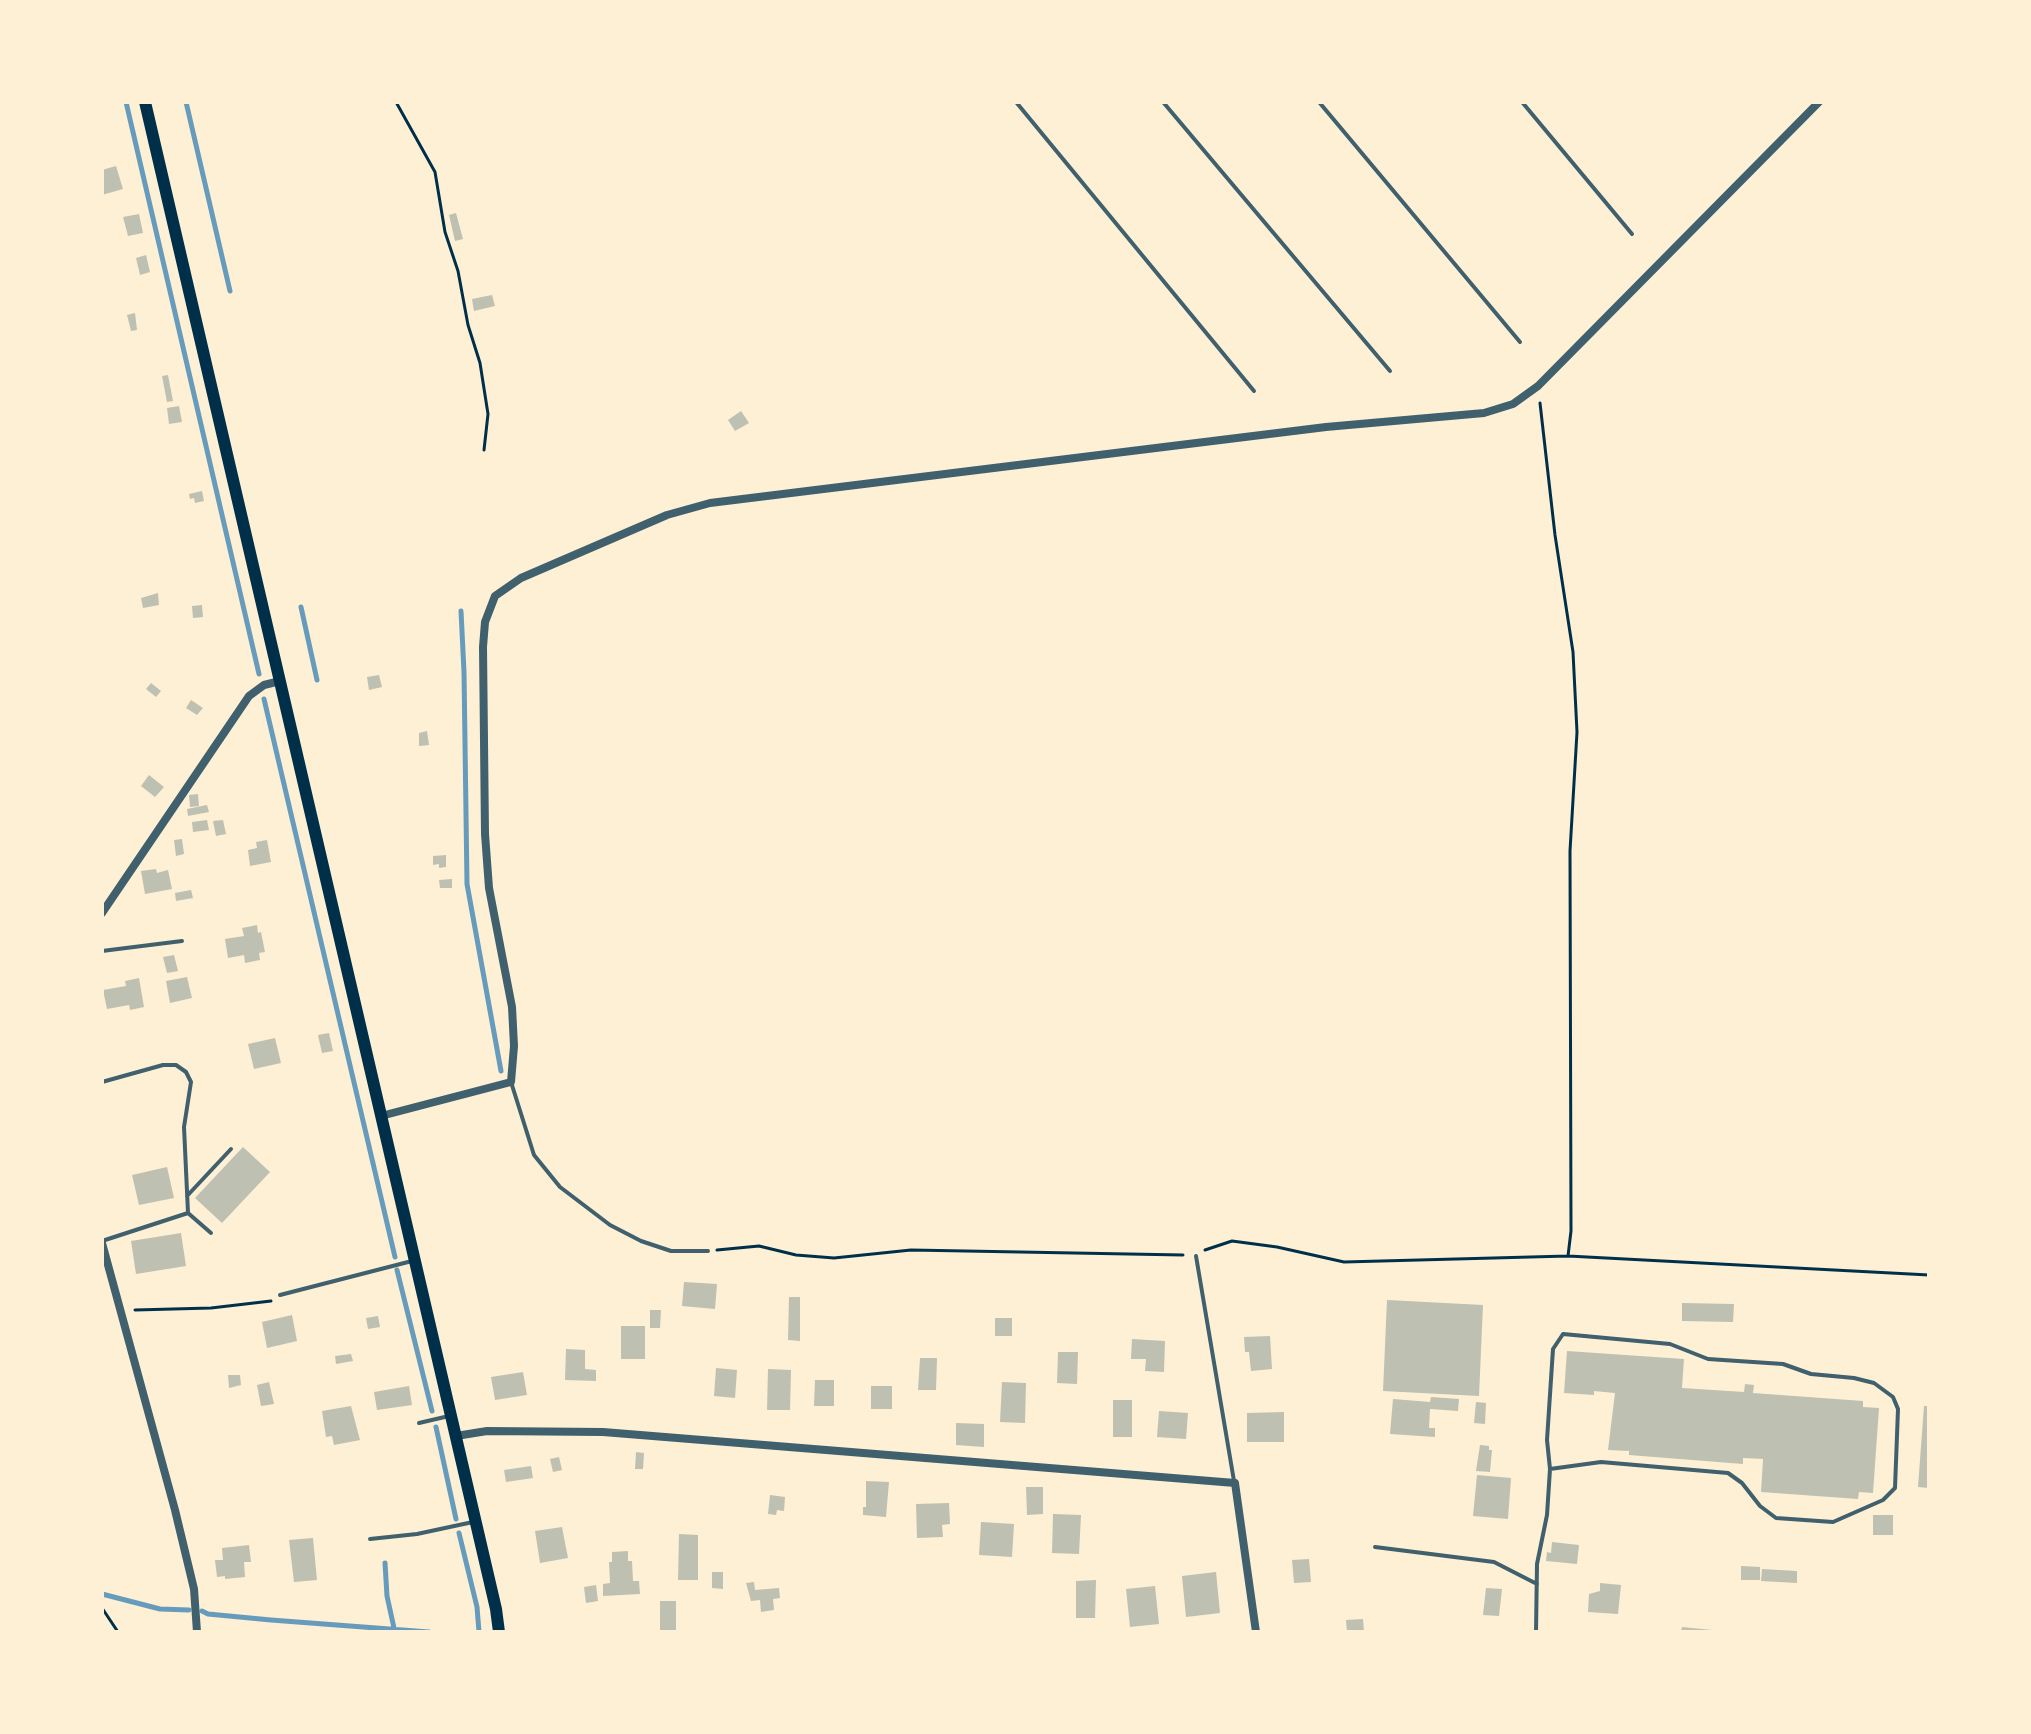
<!DOCTYPE html>
<html>
<head>
<meta charset="utf-8">
<style>
	body { margin:0 }
	#map { position:relative; width:2031px; height:1734px; overflow:hidden; background:#fdf0d5; font-family:"IBM Plex Serif",serif }
	canvas { display:block }
	.frame { position:absolute; inset:0; border:104px solid #fdf0d5; pointer-events:none }
</style>
</head>
<body>
<div id="map">
<canvas width="2031" height="1734"></canvas>
<div class="frame"></div>
</div>
<script>
const c = document.querySelector('canvas').getContext('2d');
c.lineJoin = 'round';
const shape = rows => new Path2D(rows.map(r => 'M' + r).join(''));
function stroke(path, color, width, dash) { c.strokeStyle = color; c.lineWidth = width; c.lineCap = dash ? 'butt' : 'round'; c.setLineDash(dash || []); c.stroke(path); }
function fillPath(path, color) { c.fillStyle = color; c.fill(path, 'evenodd'); }
stroke(shape([
	[126,102,259,674],
	[186,102,230,291],
	[301,607,317,680],
	[461,611,464,672,467,884,501,1071],
	[264,699,395,1257],
	[397,1270,432,1411],
	[436,1427,456,1519],
	[459,1533,477,1607,479,1632],
	[385,1563,387,1596,394,1628],
	[102,1594,160,1609,189,1610],
	[202,1611,208,1614,271,1620,429,1632]
]), '#669bbc', 5);
fillPath(shape([
	[116,166,123,189,102,195,102,170],
	[456,213,463,239,455,241,449,215],
	[139,214,143,233,128,236,123,217],
	[146,255,150,272,140,275,136,258],
	[492,295,495,306,474,311,472,299],
	[135,313,137,330,131,331,127,315],
	[168,375,173,401,167,402,162,376],
	[179,406,182,422,169,424,167,408],
	[741,411,749,423,735,431,728,420],
	[202,491,204,501,195,503,194,498,190,499,189,494],
	[158,593,159,605,143,608,141,598],
	[202,605,203,617,193,618,192,606],
	[379,675,382,687,369,690,367,677],
	[151,683,161,691,156,697,146,689],
	[191,700,203,708,197,715,186,708],
	[427,731,429,745,419,746,419,733],
	[149,775,164,787,155,797,141,786],
	[198,794,199,806,190,807,189,795],
	[207,805,209,812,188,816,187,809],
	[207,820,209,830,193,832,192,822],
	[223,820,226,834,216,836,213,821],
	[182,839,184,854,176,856,174,840],
	[267,840,271,862,250,866,248,850,257,848,256,842],
	[446,855,446,867,439,868,439,864,433,865,433,856],
	[156,869,157,873,168,870,172,889,145,894,141,871],
	[452,879,452,888,440,888,439,880],
	[191,890,193,898,176,901,175,893],
	[257,925,258,933,261,932,265,952,259,953,260,960,245,963,244,955,228,958,225,939,244,936,242,928],
	[174,955,178,971,167,973,163,957],
	[187,977,192,998,170,1003,166,981],
	[139,978,144,1007,130,1010,129,1005,107,1009,103,990,126,986,125,981],
	[329,1033,333,1051,322,1053,318,1035],
	[275,1038,281,1063,254,1069,248,1044],
	[243,1147,270,1172,222,1223,195,1198],
	[167,1167,174,1198,139,1205,132,1175],
	[181,1233,186,1266,136,1274,131,1241],
	[684,1282,717,1284,715,1309,682,1306],
	[789,1297,800,1297,800,1341,788,1340],
	[1387,1300,1483,1305,1479,1396,1383,1391],
	[1682,1303,1734,1304,1733,1322,1682,1321],
	[650,1310,661,1310,660,1328,650,1328],
	[292,1315,297,1341,267,1348,262,1322],
	[378,1316,380,1327,368,1329,366,1318],
	[995,1318,1012,1318,1012,1336,995,1336],
	[621,1326,645,1326,645,1359,621,1359],
	[1270,1336,1272,1369,1251,1371,1249,1352,1245,1352,1244,1337],
	[1132,1339,1165,1341,1164,1372,1145,1371,1146,1359,1131,1359],
	[566,1349,585,1350,585,1369,596,1370,596,1381,565,1380],
	[1567,1351,1684,1359,1682,1388,1744,1392,1745,1384,1754,1385,1753,1393,1863,1401,1863,1407,1879,1408,1873,1493,1859,1492,1858,1499,1761,1492,1763,1459,1743,1458,1743,1464,1629,1455,1629,1451,1608,1450,1615,1393,1594,1391,1594,1395,1564,1393],
	[1058,1352,1078,1352,1077,1384,1057,1383],
	[351,1354,353,1361,336,1364,335,1356],
	[920,1358,937,1358,936,1390,918,1390],
	[716,1368,737,1370,735,1398,714,1396],
	[768,1369,791,1370,790,1410,767,1410],
	[523,1372,527,1395,495,1400,491,1377],
	[228,1375,240,1375,241,1385,229,1388],
	[815,1380,834,1380,834,1406,814,1406],
	[269,1382,274,1404,261,1406,257,1385],
	[1002,1382,1026,1383,1025,1423,1000,1422],
	[409,1386,412,1405,377,1410,374,1392],
	[871,1386,892,1386,892,1409,871,1409],
	[1431,1397,1459,1399,1458,1411,1430,1409,1429,1428,1435,1428,1435,1437,1390,1434,1393,1399,1430,1402],
	[1113,1400,1132,1400,1132,1437,1113,1437],
	[1476,1402,1486,1403,1485,1424,1474,1423],
	[351,1406,360,1440,334,1445,332,1436,326,1437,322,1411],
	[1924,1406,1929,1406,1929,1488,1918,1487],
	[1159,1411,1188,1413,1186,1439,1157,1437],
	[1284,1412,1284,1442,1247,1442,1247,1413],
	[956,1423,984,1424,984,1447,956,1445],
	[1480,1445,1489,1446,1489,1450,1492,1450,1490,1472,1476,1471],
	[636,1452,644,1453,643,1469,635,1469],
	[559,1457,562,1470,553,1472,550,1459],
	[531,1466,533,1478,506,1482,504,1470],
	[1477,1475,1511,1478,1508,1519,1473,1516],
	[866,1481,889,1482,886,1517,863,1515,863,1507,866,1507],
	[1026,1487,1043,1487,1043,1514,1027,1515],
	[770,1495,785,1497,784,1511,777,1510,776,1515,768,1514],
	[949,1503,950,1524,942,1525,943,1537,917,1538,916,1504],
	[1053,1514,1081,1515,1079,1554,1052,1553],
	[1873,1515,1893,1515,1893,1535,1873,1535],
	[981,1522,1014,1524,1012,1557,979,1555],
	[562,1527,568,1558,540,1563,535,1531],
	[679,1534,698,1535,698,1580,678,1580],
	[313,1538,317,1580,294,1582,289,1540],
	[1552,1542,1579,1545,1577,1564,1546,1561,1547,1552,1551,1553],
	[249,1545,251,1562,244,1562,245,1577,225,1579,225,1576,217,1577,215,1560,223,1560,222,1548],
	[628,1551,628,1561,632,1561,633,1581,639,1581,640,1594,603,1596,603,1584,610,1583,609,1562,612,1562,612,1552],
	[1309,1559,1311,1582,1294,1583,1292,1560],
	[1741,1566,1760,1567,1760,1580,1741,1580],
	[1762,1569,1797,1571,1797,1583,1761,1581],
	[712,1572,723,1572,723,1589,712,1588],
	[1216,1572,1220,1613,1186,1617,1182,1576],
	[1096,1580,1095,1618,1076,1618,1076,1581],
	[754,1582,755,1590,779,1588,780,1598,773,1599,774,1610,761,1612,760,1600,751,1601,746,1583],
	[1600,1583,1621,1585,1618,1614,1588,1612,1589,1594,1600,1591],
	[596,1585,598,1601,586,1603,584,1587],
	[1155,1586,1159,1624,1130,1627,1126,1589],
	[1486,1588,1502,1589,1499,1616,1483,1615],
	[660,1601,676,1601,676,1632,660,1632],
	[1363,1619,1364,1632,1347,1632,1346,1620],
	[1682,1627,1712,1630,1712,1632,1681,1632]
]), '#bec0b2');
stroke(shape([
	[396,102,435,172,445,232,458,271,468,325,480,363,488,414,484,450],
	[1540,403,1555,535,1573,652,1577,732,1570,851,1571,1231,1568,1256],
	[717,1250,759,1246,796,1255,834,1258,911,1250,1183,1255],
	[1205,1250,1232,1241,1277,1247,1344,1262,1568,1256,1929,1275],
	[135,1310,211,1308,271,1301],
	[102,1608,118,1632]
]), '#003049', 3);
stroke(shape([
	[1016,102,1254,391],
	[1163,102,1390,371],
	[1319,102,1520,342],
	[1522,102,1632,234],
	[102,951,182,941],
	[102,1082,163,1065,176,1065,186,1072,191,1082,184,1127,188,1213,102,1241],
	[511,1082,534,1155,560,1187,610,1225,641,1241,671,1251,708,1251],
	[187,1196,231,1149],
	[188,1213,211,1233],
	[1196,1256,1234,1481],
	[280,1295,412,1261],
	[419,1423,449,1416],
	[370,1539,417,1534,473,1522],
	[1375,1547,1494,1562,1537,1584],
	[1536,1632,1537,1564,1547,1515,1550,1469,1547,1440,1553,1349,1563,1334,1670,1344,1708,1359,1783,1364,1811,1374,1854,1378,1874,1383,1893,1397,1898,1409,1895,1488,1883,1500,1833,1522,1776,1518,1760,1506,1742,1483,1728,1473,1601,1462,1550,1469]
]), '#3f606c', 4);
stroke(shape([
	[102,913,249,696,264,685,280,681],
	[381,1116,511,1082,514,1046,512,1007,489,888,485,834,483,647,485,622,495,596,521,578,667,515,710,503,1326,427,1484,413,1513,404,1538,386,1819,102],
	[102,1243,175,1510,194,1589,197,1632],
	[456,1436,487,1431,603,1432,1235,1483,1256,1632]
]), '#3f606c', 8);
stroke(shape([
	[145,102,496,1609,499,1632]
]), '#003049', 12);
</script>
</body>
</html>
